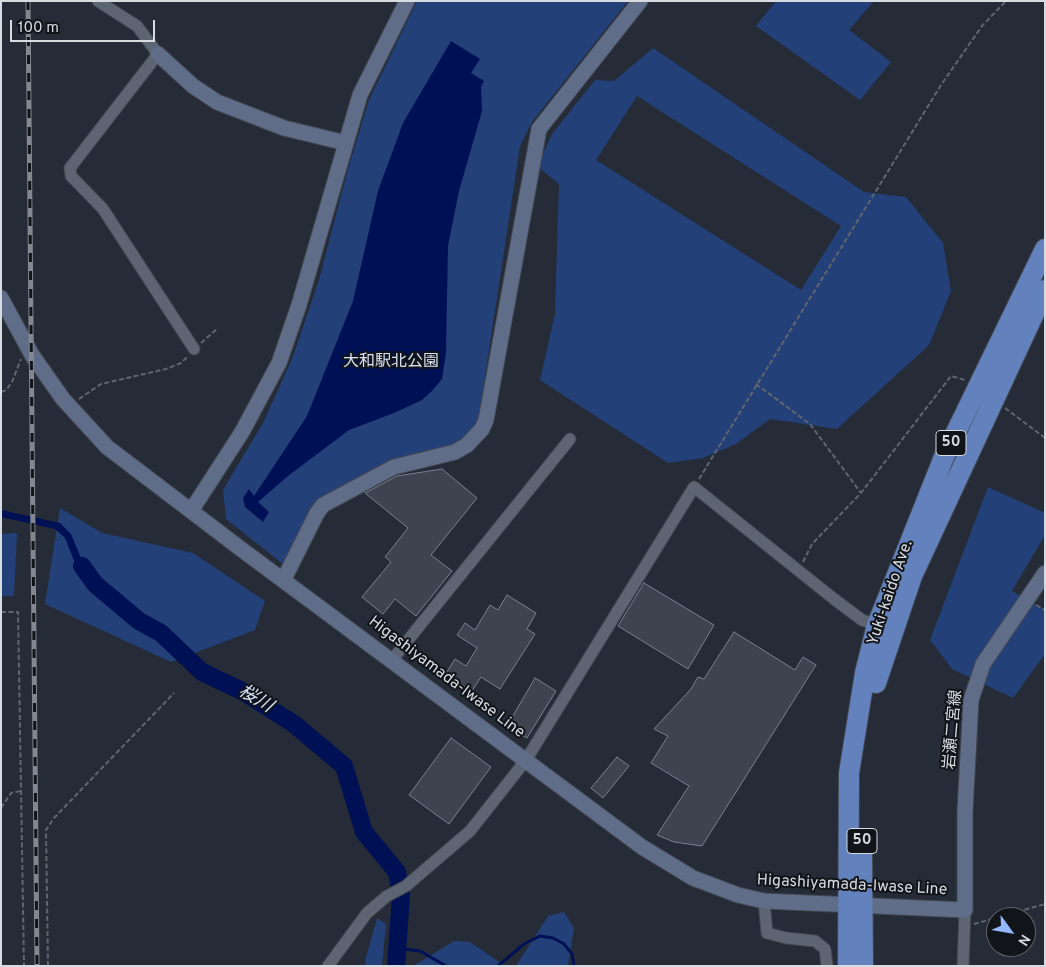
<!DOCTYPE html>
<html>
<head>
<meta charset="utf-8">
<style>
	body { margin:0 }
	#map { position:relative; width:1046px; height:967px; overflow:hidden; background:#252c37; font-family:Overpass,sans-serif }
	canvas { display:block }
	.frame { position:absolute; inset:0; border:2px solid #d7dbe2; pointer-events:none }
	.north { position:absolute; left:986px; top:907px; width:50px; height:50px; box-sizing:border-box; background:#111419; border:1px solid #606469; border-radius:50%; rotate:122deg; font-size:14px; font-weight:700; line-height:20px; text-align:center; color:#d7dbe2 }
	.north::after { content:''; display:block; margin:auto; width:18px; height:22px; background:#92b7fd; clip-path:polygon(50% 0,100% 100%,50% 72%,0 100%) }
	.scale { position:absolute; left:10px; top:20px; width:145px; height:22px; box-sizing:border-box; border:2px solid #d7dbe2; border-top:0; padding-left:6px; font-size:15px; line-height:18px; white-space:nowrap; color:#d7dbe2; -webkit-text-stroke:4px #111419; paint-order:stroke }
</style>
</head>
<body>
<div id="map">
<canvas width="1046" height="967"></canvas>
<div class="frame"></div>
<div class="north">N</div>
<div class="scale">100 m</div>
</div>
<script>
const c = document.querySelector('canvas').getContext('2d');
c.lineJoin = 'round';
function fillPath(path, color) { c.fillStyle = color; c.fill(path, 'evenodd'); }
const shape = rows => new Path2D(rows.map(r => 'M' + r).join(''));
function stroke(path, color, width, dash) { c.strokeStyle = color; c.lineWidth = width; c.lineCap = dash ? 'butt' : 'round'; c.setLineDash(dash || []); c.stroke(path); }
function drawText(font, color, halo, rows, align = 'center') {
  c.font = font + ' Overpass,"Noto Sans JP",sans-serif'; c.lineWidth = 4; c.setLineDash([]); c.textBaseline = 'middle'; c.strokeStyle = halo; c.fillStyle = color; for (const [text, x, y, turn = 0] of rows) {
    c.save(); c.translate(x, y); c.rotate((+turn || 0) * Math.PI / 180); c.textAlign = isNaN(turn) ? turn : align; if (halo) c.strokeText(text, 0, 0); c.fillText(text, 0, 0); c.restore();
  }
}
fillPath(shape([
	[417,1,628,1,532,122,520,146,478,423,464,440,334,493,313,506,283,564,226,519,223,490,263,423,292,359,319,280,348,169,369,100],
	[776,1,874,1,849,30,891,62,860,100,756,26],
	[653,48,864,192,906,197,943,243,951,291,929,345,837,429,770,419,736,444,703,458,668,463,540,380,555,314,559,184,537,166,552,134,595,80,614,81],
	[637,96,841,226,801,290,596,160],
	[988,487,1045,513,1045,535,1012,591,1045,610,1045,654,1013,698,952,669,930,640],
	[60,508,102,533,193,553,265,601,255,630,171,662,45,604],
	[17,533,14,596,1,596,1,534],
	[564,912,574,928,568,966,516,966,548,916],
	[377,918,386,924,382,966,366,966,365,961],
	[454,941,470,942,505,966,413,966]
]), '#244078');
fillPath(shape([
	[451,41,480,59,471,73,484,81,481,87,482,111,459,191,448,246,446,353,442,379,432,391,422,400,394,413,349,430,288,476,258,502,269,512,263,522,245,507,243,498,249,489,254,496,307,416,353,301,378,191,403,123],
	[1,510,60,523,71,534,81,558,97,581,92,586,75,563,65,538,55,529,1,517]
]), '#001054');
stroke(shape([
	[397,948,420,951,446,966],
	[498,966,524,944,540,936,553,938,564,944,572,954,574,966]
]), '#001054', 3);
stroke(shape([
	[82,566,95,584,139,621,161,633,202,672,242,691,294,724,344,766,364,832,397,872,401,895,396,966]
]), '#001054', 18);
const building = shape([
	[442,469,477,498,431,555,452,571,416,616,395,599,383,614,362,597,391,562,385,557,408,528,365,493,397,476,442,469],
	[644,583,714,625,688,669,618,626,644,583],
	[507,595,536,613,527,629,535,634,500,689,481,677,472,691,445,675,455,659,466,666,477,648,457,635,465,623,475,630,490,605,498,610,507,595],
	[734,632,795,670,803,657,816,665,702,846,674,842,657,835,689,786,651,763,668,736,654,729,691,689,698,677,704,679,734,632],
	[535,678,556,691,527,738,507,726,535,678],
	[451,738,491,767,449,824,409,795,451,738],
	[617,757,629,766,603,798,591,788,617,757]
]);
fillPath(building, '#3d434f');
stroke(building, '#79808e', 1);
const street = shape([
	[98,1,137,26,158,54,70,168,71,176,103,209,194,349],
	[392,660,570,439],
	[764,901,767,933,786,938,815,941,825,949,827,966],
	[328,966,367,913,387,896,406,886,470,831,526,760,694,487,834,599,862,620,877,625],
	[963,966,965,910]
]);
const secondary = shape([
	[158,54,193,86,217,102,284,128,346,143],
	[1,298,32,355,63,399,107,447,241,549,642,847,693,878,738,895,764,901,965,910,965,811,971,700,983,664,1045,573],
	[191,511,242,432,279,363,299,305,360,95,407,1],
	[284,579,317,513,323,505,394,467,455,452,467,445,482,429,486,420,539,129,640,1]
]);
const highway = shape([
	[876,683,912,576,1045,290],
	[862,853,863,966],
	[848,966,849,773,865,673,877,625,944,457,1045,249]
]);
stroke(street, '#424851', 13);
stroke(secondary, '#424851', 17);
stroke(highway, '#424851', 22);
stroke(shape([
	[201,343,218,328],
	[756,384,810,424,861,493],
	[1,392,6,390,12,382,21,359],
	[79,399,101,384,166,369,181,363,187,357],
	[1005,408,1045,438],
	[699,479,941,85,982,26,1006,1],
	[803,562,812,544,861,493,951,376,965,380],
	[1036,605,1045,610],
	[1,612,18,612,24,966],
	[1,808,11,793,21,791],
	[974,924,1045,904],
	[48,966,46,830,54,818,174,693]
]), '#606670', 2, [5, 2.5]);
stroke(street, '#5d6572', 11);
stroke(secondary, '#5f6d88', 15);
stroke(highway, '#6381bc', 20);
const rail = shape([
	[28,1,37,966]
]);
stroke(rail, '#828890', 5);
stroke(rail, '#111419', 3, [9]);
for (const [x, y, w] of [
	[951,443,30],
	[862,841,30]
]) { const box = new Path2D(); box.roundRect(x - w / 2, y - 12.5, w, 25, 4); c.fillStyle = '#111419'; c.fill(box); stroke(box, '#d7dbe2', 1); }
drawText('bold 15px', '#d7dbe2', null, [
	["50",951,443],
	["50",862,841]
]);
drawText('16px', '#d6e1f6', '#111419', [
	["大和駅北公園",391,363]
]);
drawText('16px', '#d7dbe2', '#111419', [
	["Yuki-kaido Ave.",891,593,-71],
	["Higashiyamada-Iwase Line",446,678,37],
	["岩瀬二宮線",954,730,-85],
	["Higashiyamada-Iwase Line",852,886,3]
]);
drawText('italic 18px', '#d7e2f7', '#111419', [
	["桜川",255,700,31]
]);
</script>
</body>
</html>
